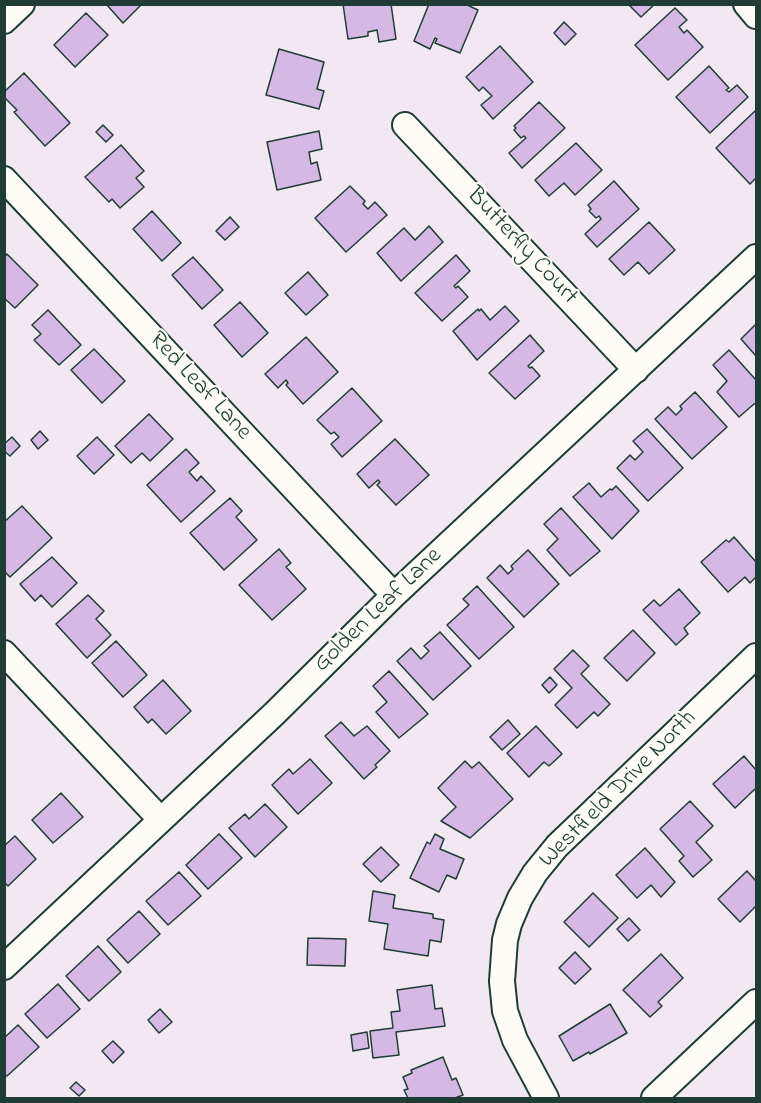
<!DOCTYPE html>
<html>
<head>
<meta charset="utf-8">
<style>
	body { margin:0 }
	#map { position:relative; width:761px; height:1103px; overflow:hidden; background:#f1e8f2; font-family:"Indie Flower",sans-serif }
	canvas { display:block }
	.frame { position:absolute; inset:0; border:6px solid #1f3d34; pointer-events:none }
</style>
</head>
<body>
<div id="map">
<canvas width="761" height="1103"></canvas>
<div class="frame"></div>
</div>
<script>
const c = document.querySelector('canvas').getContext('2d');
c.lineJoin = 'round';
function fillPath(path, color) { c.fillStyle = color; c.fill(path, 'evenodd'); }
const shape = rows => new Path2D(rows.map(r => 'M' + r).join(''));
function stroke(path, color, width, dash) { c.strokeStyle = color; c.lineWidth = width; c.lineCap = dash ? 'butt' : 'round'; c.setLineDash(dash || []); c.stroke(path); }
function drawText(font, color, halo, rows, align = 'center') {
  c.font = font + ' "Indie Flower",sans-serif'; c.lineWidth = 4.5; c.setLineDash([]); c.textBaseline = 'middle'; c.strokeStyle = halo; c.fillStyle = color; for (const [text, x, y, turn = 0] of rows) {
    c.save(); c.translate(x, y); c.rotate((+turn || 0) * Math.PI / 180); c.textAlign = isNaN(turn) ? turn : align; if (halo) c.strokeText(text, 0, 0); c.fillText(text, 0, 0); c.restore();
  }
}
const building = shape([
	[106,4,142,4,123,23,106,4],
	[343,4,391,4,396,39,379,42,377,30,368,32,368,36,348,39,343,4],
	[429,4,465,4,478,10,460,53,435,43,437,39,435,38,430,49,414,41,429,4],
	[628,4,655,4,641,17,628,4],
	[675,8,687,20,679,27,684,33,687,30,703,47,668,80,635,45,675,8],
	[86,13,108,35,75,67,54,45,86,13],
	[564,22,576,34,565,45,554,33,564,22],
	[500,46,533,82,493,119,481,105,492,96,483,87,479,91,466,77,500,46],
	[279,49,324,62,317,89,324,91,319,109,266,95,279,49],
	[709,66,729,88,726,90,729,92,737,85,748,97,710,133,676,97,709,66],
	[24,73,70,123,45,146,14,112,17,110,4,97,4,92,24,73],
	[539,102,565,128,522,168,509,153,526,138,524,136,521,138,514,130,516,128,514,126,539,102],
	[755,111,756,113,756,178,750,184,716,148,755,111],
	[103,125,113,135,106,142,96,132,103,125],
	[319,131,322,149,309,152,311,164,317,162,321,180,277,190,267,142,319,131],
	[576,143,602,170,575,195,564,183,549,196,535,180,576,143],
	[121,145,144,171,136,178,144,187,120,208,112,199,109,202,85,177,121,145],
	[614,181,639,209,597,247,585,234,601,219,599,216,596,218,589,211,591,209,588,205,614,181],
	[350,186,365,201,363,204,368,209,375,202,387,215,346,252,315,218,350,186],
	[152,211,181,243,162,261,133,229,152,211],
	[230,217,239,227,225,240,216,231,230,217],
	[649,222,675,250,649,274,638,262,624,275,609,259,649,222],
	[429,226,443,242,401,281,377,253,404,228,415,240,429,226],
	[7,254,38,285,15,308,4,298,4,257,7,254],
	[456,255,470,271,454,286,456,288,458,286,468,297,442,321,415,293,456,255],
	[193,257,223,290,202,309,172,275,193,257],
	[308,272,328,295,306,315,285,293,308,272],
	[240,302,268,333,242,357,214,325,240,302],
	[505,306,519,321,477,360,453,331,478,309,479,311,481,309,490,320,505,306],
	[48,310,81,345,59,365,34,340,41,334,32,325,48,310],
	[755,325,756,327,756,356,741,339,755,325],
	[530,335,544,351,528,366,530,368,532,367,540,376,515,399,489,373,530,335],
	[306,337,338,372,303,404,286,385,288,383,286,380,278,388,265,374,306,337],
	[94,349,125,381,102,403,71,370,94,349],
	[729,350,756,380,756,404,754,404,739,417,717,392,727,381,713,365,729,350],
	[352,388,382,421,342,457,331,444,339,437,334,432,331,434,317,420,352,388],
	[695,392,727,427,692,459,655,419,668,407,676,415,682,409,680,406,695,392],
	[149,414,173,439,150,461,142,453,131,463,115,446,149,414],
	[647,429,683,468,648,501,617,468,630,455,635,460,643,452,633,441,647,429],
	[40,431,48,440,38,449,31,440,40,431],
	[12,437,20,446,10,456,4,451,4,444,12,437],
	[97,437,114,455,94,474,77,456,97,437],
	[395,439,429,475,396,505,377,485,380,482,378,480,369,488,357,474,395,439],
	[186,449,199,463,189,472,197,481,201,476,215,491,181,522,147,485,186,449],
	[589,483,601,497,610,489,612,490,616,486,639,511,612,539,573,497,589,483],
	[230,498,242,511,236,517,257,540,224,570,190,533,230,498],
	[22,506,52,538,10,577,4,571,4,522,22,506],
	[561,508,600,551,570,576,547,550,558,539,544,524,561,508],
	[734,537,756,562,756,577,750,583,745,577,728,592,701,562,726,540,729,542,734,537],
	[279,549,291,563,286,567,306,589,272,620,239,585,279,549],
	[528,550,559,584,524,617,487,578,500,565,508,574,513,569,511,566,528,550],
	[52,557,77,583,52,607,41,595,35,601,20,584,52,557],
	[477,586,514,627,479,659,447,625,469,605,463,599,477,586],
	[679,589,700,613,684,628,688,634,676,645,643,610,654,600,660,606,679,589],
	[88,595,104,611,96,619,111,635,87,658,56,624,88,595],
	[633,630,655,653,627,681,604,658,633,630],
	[440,632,471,666,433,700,397,661,411,648,421,659,429,651,424,646,440,632],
	[116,641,147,675,123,697,92,663,116,641],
	[573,650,589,666,581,674,610,704,598,716,594,712,577,728,555,705,572,688,554,669,573,650],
	[389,671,428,714,399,738,376,712,387,702,373,686,389,671],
	[550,677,557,685,549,693,542,685,550,677],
	[163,680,191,711,166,734,152,719,148,723,134,707,163,680],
	[508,720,520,734,502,750,490,737,508,720],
	[341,722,354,736,367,726,390,751,375,765,377,767,364,779,325,736,341,722],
	[536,726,562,754,549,766,544,762,529,777,507,753,536,726],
	[744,756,756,770,756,788,735,808,713,784,744,756],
	[310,759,332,783,298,814,272,785,289,769,293,774,310,759],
	[465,761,472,768,479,762,513,799,470,838,441,821,456,807,438,788,465,761],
	[61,793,83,817,53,843,32,820,61,793],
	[690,801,713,826,696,842,712,860,693,877,679,861,684,856,660,829,690,801],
	[265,804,287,827,255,857,229,828,245,814,249,819,265,804],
	[219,834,242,858,208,889,186,865,219,834],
	[435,834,444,839,440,849,464,859,456,879,447,875,439,892,410,878,427,842,430,844,435,834],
	[15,836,36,859,8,886,4,882,4,846,15,836],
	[381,847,399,865,381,882,363,864,381,847],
	[645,848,675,882,661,897,651,885,637,898,616,875,645,848],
	[747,871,756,881,756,906,740,922,718,899,747,871],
	[179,872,201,896,168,925,146,901,179,872],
	[373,891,395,895,393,908,433,914,433,918,444,920,441,942,430,940,428,956,384,949,388,924,369,921,373,891],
	[593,893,618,918,589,947,564,922,593,893],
	[139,911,160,934,128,963,107,940,139,911],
	[629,918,640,930,628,941,617,929,629,918],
	[308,938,346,939,345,966,307,965,308,938],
	[98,946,121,972,89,1001,66,976,98,946],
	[575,952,591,969,575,984,559,968,575,952],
	[661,954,683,978,658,1002,662,1006,650,1017,623,990,661,954],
	[58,984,80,1009,47,1038,25,1014,58,984],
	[432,985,435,1009,442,1008,445,1026,396,1032,399,1055,373,1058,370,1031,393,1028,391,1012,400,1011,397,990,432,985],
	[610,1004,627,1033,590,1054,589,1052,573,1061,559,1036,610,1004],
	[160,1009,172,1022,159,1033,148,1020,160,1009],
	[18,1025,39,1047,7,1076,4,1074,4,1038,18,1025],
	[367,1032,369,1048,353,1051,351,1035,367,1032],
	[113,1041,124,1052,113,1063,102,1051,113,1041],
	[443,1057,452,1080,456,1078,463,1095,455,1098,408,1098,404,1090,408,1089,403,1077,412,1073,411,1070,443,1057],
	[76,1082,85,1090,79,1096,70,1088,76,1082]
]);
fillPath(building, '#d6b8e5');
stroke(building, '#1f3d34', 1.5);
const minor = shape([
	[746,4,756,16],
	[4,21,22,4],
	[405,125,636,370],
	[4,179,394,595],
	[4,653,161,820],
	[4,967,274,714,394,595,756,257],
	[546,1098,515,1040,505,1011,502,981,505,940,509,924,520,898,535,873,557,846,756,656],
	[654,1098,756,1002]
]);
stroke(minor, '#1f3d34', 28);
stroke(minor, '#fdfcf7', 24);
drawText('24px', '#1f3d34', '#fdfcf7', [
	["Butterfly Court",521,247,47],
	["Red Leaf Lane",199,387,47],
	["Golden Leaf Lane",379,611,-44],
	["Westfield Drive North",619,790,-45]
]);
</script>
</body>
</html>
